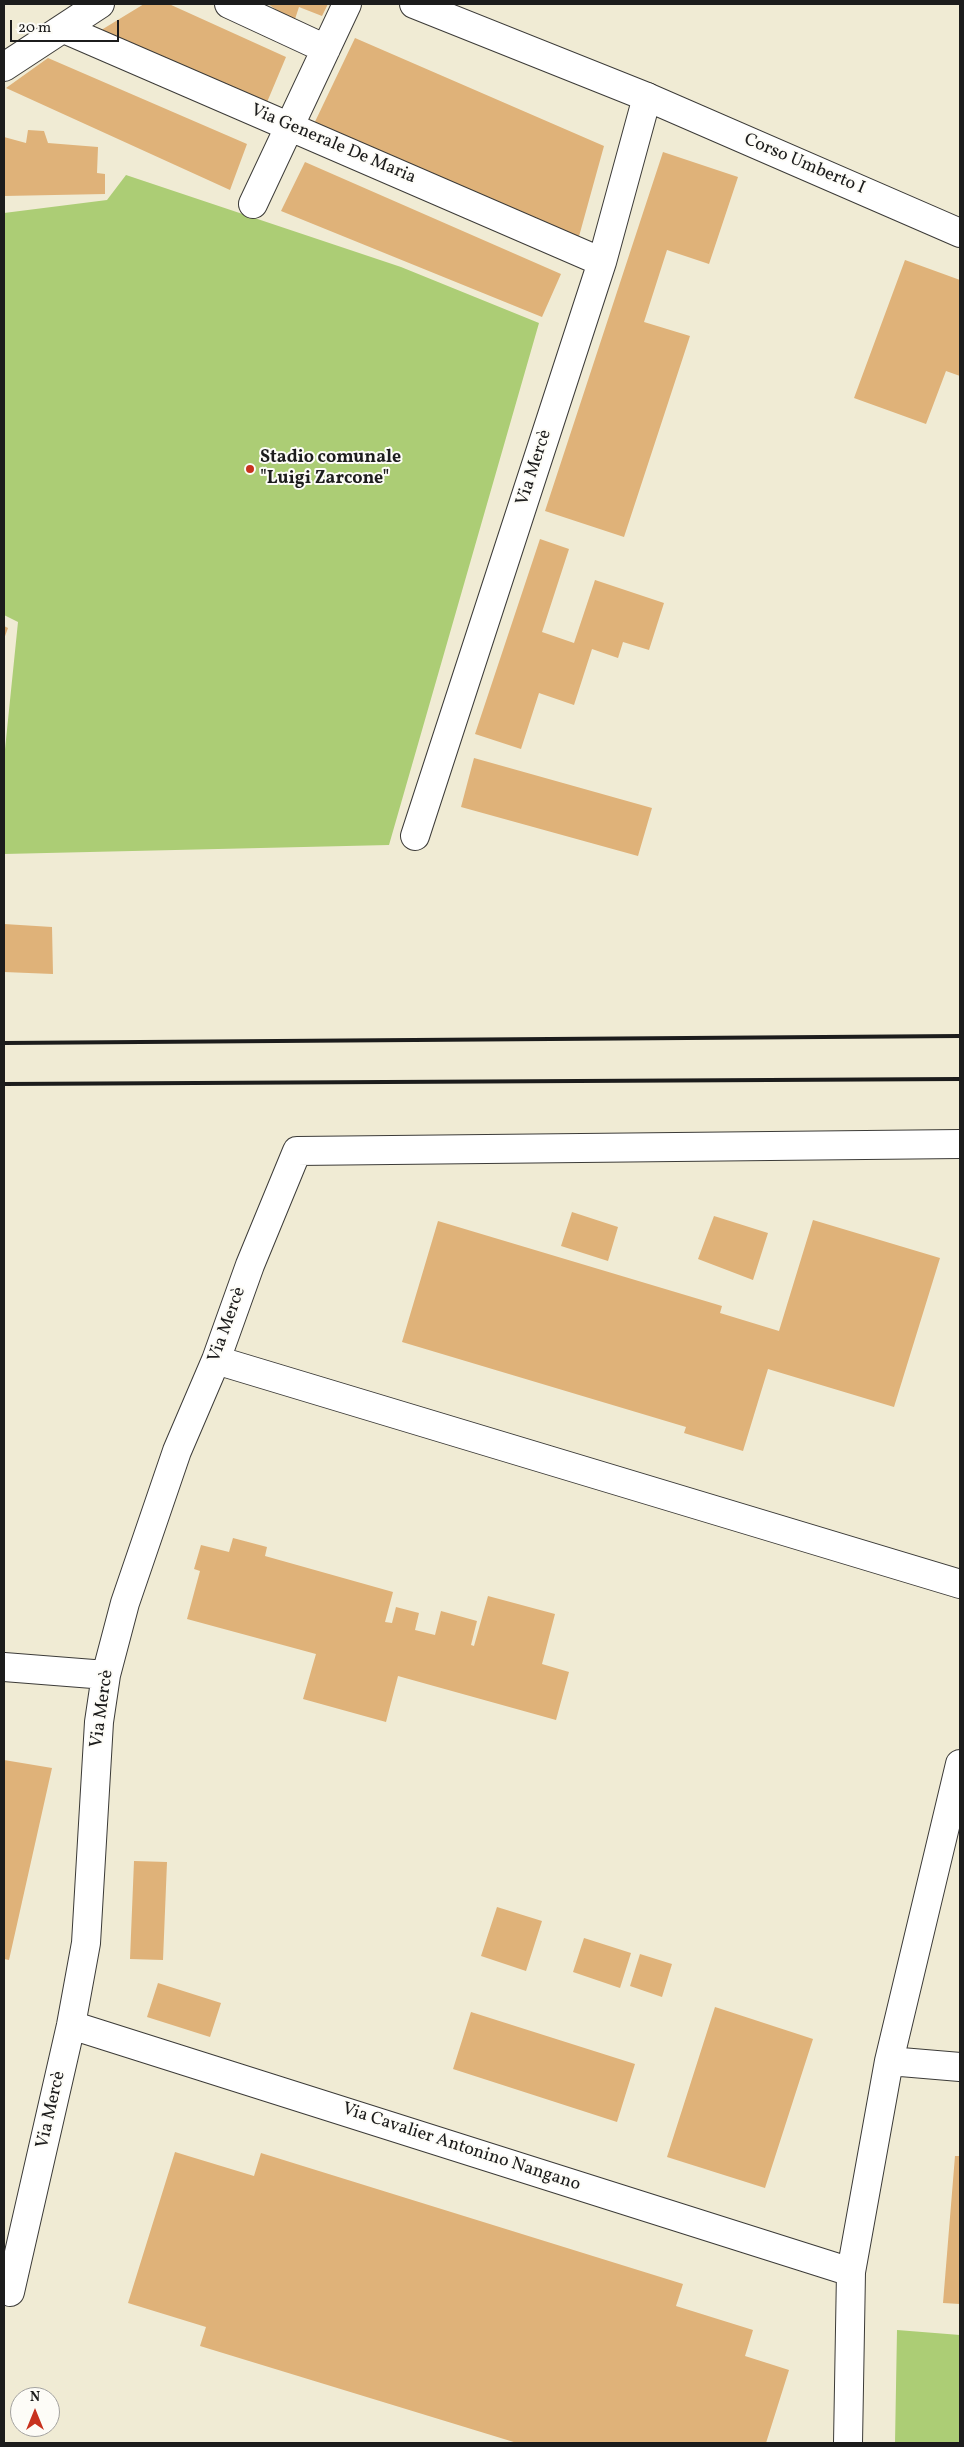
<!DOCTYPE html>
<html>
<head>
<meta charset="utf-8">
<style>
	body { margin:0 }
	#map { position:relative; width:964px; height:2447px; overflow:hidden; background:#f0ebd4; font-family:Vollkorn,serif }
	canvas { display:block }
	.frame { position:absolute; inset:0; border:5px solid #1c1c1c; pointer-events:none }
	.north { position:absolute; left:10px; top:2387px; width:50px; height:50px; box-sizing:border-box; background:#fdfcf7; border:1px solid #a3a29f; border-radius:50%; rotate:0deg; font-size:14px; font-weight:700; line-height:20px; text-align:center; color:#1c1c1c }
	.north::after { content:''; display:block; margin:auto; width:18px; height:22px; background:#c8321e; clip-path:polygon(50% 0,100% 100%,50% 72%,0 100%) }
	.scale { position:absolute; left:10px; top:20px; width:109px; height:22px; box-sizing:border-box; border:2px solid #1c1c1c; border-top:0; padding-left:6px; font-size:15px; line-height:18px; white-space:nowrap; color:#1c1c1c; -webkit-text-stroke:4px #fdfcf7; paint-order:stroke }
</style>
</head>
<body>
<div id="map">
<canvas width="964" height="2447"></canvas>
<div class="frame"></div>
<div class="north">N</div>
<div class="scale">20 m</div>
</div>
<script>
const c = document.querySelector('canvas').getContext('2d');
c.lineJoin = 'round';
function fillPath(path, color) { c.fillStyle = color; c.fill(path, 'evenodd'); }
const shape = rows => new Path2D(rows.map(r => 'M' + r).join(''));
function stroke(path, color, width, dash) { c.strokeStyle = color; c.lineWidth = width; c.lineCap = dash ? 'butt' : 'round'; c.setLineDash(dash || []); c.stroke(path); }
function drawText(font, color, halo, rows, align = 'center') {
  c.font = font + ' Vollkorn,serif'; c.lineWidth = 4; c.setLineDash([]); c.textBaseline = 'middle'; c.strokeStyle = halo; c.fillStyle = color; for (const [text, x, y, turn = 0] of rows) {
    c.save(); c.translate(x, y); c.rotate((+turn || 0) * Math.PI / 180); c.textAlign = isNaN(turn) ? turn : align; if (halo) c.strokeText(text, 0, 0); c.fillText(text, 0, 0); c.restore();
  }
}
fillPath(shape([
	[126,175,401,267,539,323,389,845,4,854,4,759,18,622,4,615,4,213,107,200],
	[897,2330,960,2335,960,2443,895,2443]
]), '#accd75');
fillPath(shape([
	[144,4,169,4,286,57,265,107,98,32],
	[268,4,328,4,322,16,299,7,294,22],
	[355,38,604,146,578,240,312,128],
	[48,58,247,144,230,190,6,88],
	[28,130,44,131,48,143,98,147,97,173,105,174,105,194,4,196,4,137,26,143],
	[663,152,738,177,709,264,667,250,644,322,690,336,624,537,545,511],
	[305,162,561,274,542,317,281,211],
	[905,260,960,280,960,376,946,371,926,424,854,398],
	[540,539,569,549,542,632,574,643,595,580,664,603,649,650,623,642,618,658,592,649,574,705,539,693,521,749,475,734],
	[4,626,8,628,4,639],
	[474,758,652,808,638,856,461,807],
	[4,924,52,927,53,974,4,972],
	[572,1212,618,1227,608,1261,561,1246],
	[714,1216,768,1233,753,1280,698,1259],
	[813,1220,940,1258,894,1407,768,1369,743,1451,684,1433,686,1427,402,1342,438,1221,722,1306,720,1313,779,1331],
	[233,1538,267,1547,265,1556,393,1592,385,1622,392,1623,396,1607,419,1613,415,1630,435,1635,441,1611,477,1621,471,1645,474,1646,488,1596,555,1614,542,1664,569,1672,556,1720,398,1676,386,1722,303,1699,316,1654,187,1619,200,1571,194,1569,201,1545,229,1552],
	[4,1760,52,1768,9,1960,4,1959],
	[134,1861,167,1862,163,1960,130,1959],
	[497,1907,542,1921,526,1971,481,1956],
	[584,1938,631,1953,620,1988,573,1972],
	[640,1954,672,1964,662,1997,630,1986],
	[158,1983,221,2003,210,2037,147,2017],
	[715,2007,813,2039,765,2188,667,2157],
	[471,2012,635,2064,617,2122,453,2069],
	[175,2152,254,2176,261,2153,683,2284,676,2306,753,2330,745,2356,789,2370,766,2443,517,2443,200,2346,206,2327,128,2303],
	[955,2156,960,2156,960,2304,943,2303]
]), '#dfb279');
const minor = shape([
	[229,4,326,49],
	[64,29,602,262],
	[253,204,347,4],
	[415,836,602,262,647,97],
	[216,1360,960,1584],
	[4,1667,106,1675],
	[71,2025,851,2272],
	[889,2061,960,2067],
	[10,2292,71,2025,86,1943,99,1722,106,1675,125,1603,177,1451,216,1360,250,1265,297,1151,960,1144],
	[848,2443,851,2272,889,2061,960,1764]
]);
const tertiary = shape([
	[4,67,100,4]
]);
const secondary = shape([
	[414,4,647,97,960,233]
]);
stroke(minor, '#3c3b38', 30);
stroke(tertiary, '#3c3b38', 30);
stroke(secondary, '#3c3b38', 30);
stroke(minor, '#fff', 28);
stroke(tertiary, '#fff', 28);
stroke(secondary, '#fff', 28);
stroke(shape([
	[4,1043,960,1036],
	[4,1084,960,1079]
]), '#1c1c1c', 4);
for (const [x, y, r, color] of [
	[250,469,5,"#c8321e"]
]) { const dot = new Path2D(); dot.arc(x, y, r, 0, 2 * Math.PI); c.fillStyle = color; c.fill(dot); stroke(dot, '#fdfcf7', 2); }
drawText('18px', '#1c1c1c', '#fdfcf7', [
	["Via Generale De Maria",333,145,23],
	["Corso Umberto I",804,165,23],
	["Via Mercè",535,468,-72],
	["Via Mercè",228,1325,-70],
	["Via Mercè",103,1709,-82],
	["Via Mercè",52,2110,-77],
	["Via Cavalier Antonino Nangano",461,2148,18]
]);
drawText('bold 18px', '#1c1c1c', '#fdfcf7', [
	["Stadio comunale",260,459],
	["\"Luigi Zarcone\"",260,480]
], 'left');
</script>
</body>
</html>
